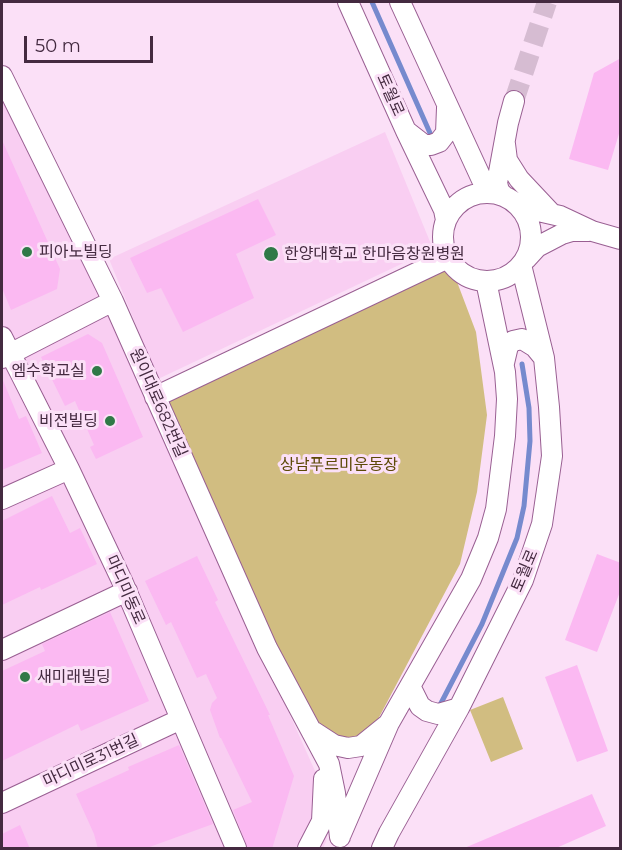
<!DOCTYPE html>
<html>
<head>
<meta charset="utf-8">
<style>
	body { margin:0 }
	#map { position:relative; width:622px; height:850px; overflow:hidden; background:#fbe0f7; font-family:Montserrat,sans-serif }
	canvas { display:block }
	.frame { position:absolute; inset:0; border:3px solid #442a40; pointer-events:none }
	.scale { position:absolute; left:24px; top:36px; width:129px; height:27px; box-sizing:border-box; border:3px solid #442a40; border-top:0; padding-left:8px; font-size:18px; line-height:21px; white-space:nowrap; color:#442a40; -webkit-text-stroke:4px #fbe0f7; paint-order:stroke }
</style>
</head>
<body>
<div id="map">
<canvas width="622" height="850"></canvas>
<div class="frame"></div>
<div class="scale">50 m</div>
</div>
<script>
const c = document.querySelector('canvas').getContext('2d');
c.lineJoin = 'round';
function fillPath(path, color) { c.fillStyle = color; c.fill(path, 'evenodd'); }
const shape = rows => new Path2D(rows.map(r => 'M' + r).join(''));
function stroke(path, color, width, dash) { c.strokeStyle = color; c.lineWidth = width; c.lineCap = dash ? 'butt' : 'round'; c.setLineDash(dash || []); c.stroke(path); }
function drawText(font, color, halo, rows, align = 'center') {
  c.font = font + ' Montserrat,"Noto Sans KR",sans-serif'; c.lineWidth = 6; c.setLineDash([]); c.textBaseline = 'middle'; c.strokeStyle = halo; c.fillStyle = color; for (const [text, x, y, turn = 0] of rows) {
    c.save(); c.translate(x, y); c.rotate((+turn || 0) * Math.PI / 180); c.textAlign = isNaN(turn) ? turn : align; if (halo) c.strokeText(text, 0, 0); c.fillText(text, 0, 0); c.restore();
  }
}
fillPath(shape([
	[2,91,110,313,328,800,331,814,326,842,323,848,2,848],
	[385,132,433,249,158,379,109,259]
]), '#f9cef2');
fillPath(shape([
	[448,258,476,332,487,415,477,492,460,564,375,725,355,739,339,742,315,730,155,397],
	[503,697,523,749,491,762,470,710]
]), '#d1bd81');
stroke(shape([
	[372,2,430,133],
	[439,707,482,624,517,538,524,506,530,441,529,408,522,364]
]), '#768ace', 5);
fillPath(shape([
	[621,58,621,127,608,170,569,159,594,73],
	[2,140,60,269,57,289,11,310,2,288],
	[258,199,276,235,236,254,254,298,183,332,161,288,147,293,130,258],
	[88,334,102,343,143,437,96,459,90,447,94,445,75,401,65,406,41,357],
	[2,378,19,419,26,416,42,453,2,470],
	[52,496,70,533,80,528,97,564,41,590,40,587,2,605,2,521],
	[597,554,621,563,621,589,597,652,565,640],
	[197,556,218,600,215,602,270,715,268,715,294,776,272,849,248,849,233,810,252,802,221,738,220,738,210,710,212,703,217,698,206,674,197,678,171,622,166,625,145,581],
	[110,612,149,701,81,731,78,724,2,761,2,671,45,651,42,644],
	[577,665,608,751,577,762,545,677],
	[179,745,213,824,144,849,98,849,94,834,76,794,129,770,128,767],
	[592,794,606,826,554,849,462,849],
	[20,825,30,849,2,849,2,834]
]), '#fbb9f2');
stroke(shape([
	[514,101,547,2]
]), '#d6bcd2', 20, [20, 10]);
const minor = shape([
	[348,2,406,131,444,210,446,220],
	[400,2,488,193],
	[2,76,113,301,267,648,329,764,335,793,340,837],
	[406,131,424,145,431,145,439,142,446,133,447,108],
	[505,144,507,160,519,179,550,212],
	'443 237a44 44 0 1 1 88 0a44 44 0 1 1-88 0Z',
	[504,196,499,191,497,183,508,123,514,101],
	[521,207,560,216,592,231,620,239],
	[526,259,537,247,562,234,572,231,589,231],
	[2,337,69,469,123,583,236,848],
	[2,358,113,301],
	[504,363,508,346,513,341,522,339,535,347,544,358],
	[155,397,448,258],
	[2,499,69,469],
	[2,650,127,591],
	[410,686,420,706,427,711,438,714,459,708],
	[314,732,334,745,348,748,361,746,387,725],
	[2,803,181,719],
	[341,834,389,723,471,579,488,538,496,509,505,436,507,399,505,372,486,281],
	[308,848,322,821,324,779],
	[382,848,389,833,459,708,523,580,542,524,552,456,549,407,544,358,521,265]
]);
stroke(minor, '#995f92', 22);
stroke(minor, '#fff', 20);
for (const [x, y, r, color] of [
	[27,252,6,"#2f7947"],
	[271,254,8,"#2f7947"],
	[97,371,6,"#2f7947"],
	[110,421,6,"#2f7947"],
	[25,677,6,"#2f7947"]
]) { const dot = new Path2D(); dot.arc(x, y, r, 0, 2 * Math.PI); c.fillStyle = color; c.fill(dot); stroke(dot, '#fbe0f7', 2); }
drawText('16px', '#442a40', '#fbe0f7', [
	["토월로",390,95,66],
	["원이대로682번길",158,403,66],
	["토월로",525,571,-67],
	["마디미동로",125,590,66],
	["마디미로31번길",91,761,-25]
]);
drawText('16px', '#442a40', '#fbe0f7', [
	["피아노빌딩",39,252],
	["한양대학교 한마음창원병원",284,254],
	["엠수학교실",85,371,"right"],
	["비전빌딩",98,421,"right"],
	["새미래빌딩",37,677]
], 'left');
drawText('16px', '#5c4907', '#fbe0f7', [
	["상남푸르미운동장",339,465]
]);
</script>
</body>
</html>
